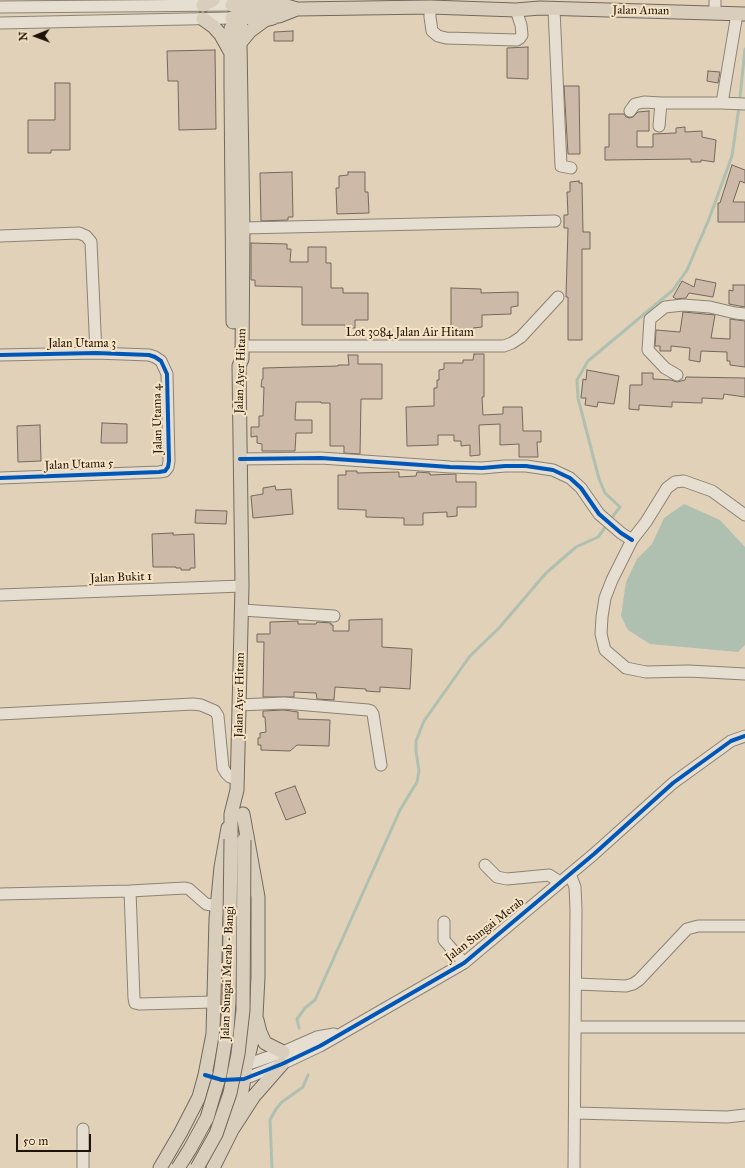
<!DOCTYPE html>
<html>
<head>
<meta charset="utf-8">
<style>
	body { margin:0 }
	#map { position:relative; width:745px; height:1168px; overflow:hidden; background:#e0d1b8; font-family:"IM FELL Great Primer",serif }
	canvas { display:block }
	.north { position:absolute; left:16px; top:16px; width:40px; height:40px; -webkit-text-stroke:3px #f7e4c5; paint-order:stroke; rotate:269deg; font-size:11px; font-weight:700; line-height:16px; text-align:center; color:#1f1309 }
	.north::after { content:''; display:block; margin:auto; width:14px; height:18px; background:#1f1309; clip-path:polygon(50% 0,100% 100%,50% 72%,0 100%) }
	.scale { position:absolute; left:16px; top:1134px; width:75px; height:18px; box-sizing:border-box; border:2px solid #1f1309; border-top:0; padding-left:5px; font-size:12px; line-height:14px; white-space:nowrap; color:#1f1309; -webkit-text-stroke:3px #f7e4c5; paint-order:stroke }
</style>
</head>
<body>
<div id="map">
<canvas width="745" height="1168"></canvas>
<div class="north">N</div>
<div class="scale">50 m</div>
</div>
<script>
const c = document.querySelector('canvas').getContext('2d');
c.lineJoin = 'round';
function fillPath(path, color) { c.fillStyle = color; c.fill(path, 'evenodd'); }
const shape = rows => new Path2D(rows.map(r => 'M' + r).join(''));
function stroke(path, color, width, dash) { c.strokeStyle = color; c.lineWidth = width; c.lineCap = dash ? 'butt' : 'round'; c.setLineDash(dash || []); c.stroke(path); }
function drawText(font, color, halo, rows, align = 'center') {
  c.font = font + ' "IM FELL Great Primer",serif'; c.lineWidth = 4; c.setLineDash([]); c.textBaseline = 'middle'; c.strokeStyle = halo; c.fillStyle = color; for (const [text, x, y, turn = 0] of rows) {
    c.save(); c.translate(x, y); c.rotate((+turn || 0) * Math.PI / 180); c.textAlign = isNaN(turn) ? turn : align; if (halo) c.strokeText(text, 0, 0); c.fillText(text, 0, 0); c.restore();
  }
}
fillPath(shape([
	[684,504,720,520,745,547,745,645,738,652,650,644,628,630,621,616,626,582,637,559,652,544,664,518]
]), '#b0c0b0');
stroke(shape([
	[610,520,620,507,605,493,599,479,578,398,577,380,588,361,673,290,687,270,709,219,732,156,739,107,745,49],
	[299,1028,297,1019,305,1008,315,1000,400,810,417,782,419,771,416,751,416,741,424,721,470,656,499,628,546,573,576,547,598,537,607,525],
	[272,1168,270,1120,276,1109,282,1102,303,1087,308,1075]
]), '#b0c0b0', 3);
const building = shape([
	[293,31,293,41,274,41,274,32,293,31],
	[528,47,528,79,507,78,507,48,528,47],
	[215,50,216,129,179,130,178,81,168,81,167,51,215,50],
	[708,71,720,72,718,83,707,81,708,71],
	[55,83,70,83,70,150,51,150,51,153,28,153,28,120,55,120,55,83],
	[564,86,579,86,580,154,568,154,564,86],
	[649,111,649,131,637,131,637,147,653,147,653,134,676,133,676,128,685,127,685,132,702,131,702,137,716,140,714,162,701,160,701,162,691,162,691,159,605,160,605,147,609,147,609,114,624,114,626,117,630,118,633,117,638,112,649,111],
	[732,165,745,170,745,183,740,181,733,202,745,202,745,222,718,222,718,203,720,203,732,165],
	[292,172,293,217,288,217,288,220,261,221,260,173,292,172],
	[348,172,365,172,365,192,368,192,369,213,337,214,336,188,339,188,339,176,348,175,348,172],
	[579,181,579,183,582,183,583,232,590,232,590,249,582,249,582,340,568,340,568,297,566,297,568,228,564,228,564,215,568,215,567,192,570,192,570,182,579,181],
	[251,243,287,244,287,249,291,249,290,262,308,262,308,247,326,247,326,263,331,263,331,288,343,288,343,293,368,293,368,320,355,320,355,328,345,328,345,325,302,325,302,287,255,286,255,280,251,280,251,243],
	[696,279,716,283,713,297,689,293,686,298,676,299,673,297,682,281,694,287,696,279],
	[733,285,745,285,745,307,729,304,729,290,733,291,733,285],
	[451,288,481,289,481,293,518,292,518,306,511,307,511,314,482,315,482,327,473,328,473,329,451,329,451,288],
	[683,312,715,315,711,338,730,339,730,319,745,321,745,367,730,365,730,361,727,361,727,352,701,351,700,362,689,360,690,348,671,346,671,351,660,351,660,346,655,346,656,330,680,332,683,312],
	[474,354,484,354,484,397,482,397,483,415,503,414,503,407,522,407,523,431,541,431,541,442,537,442,538,457,519,457,519,444,500,445,500,424,479,425,480,455,470,456,470,445,461,446,461,441,454,441,454,435,438,435,438,445,407,446,406,407,434,406,434,388,437,388,437,380,439,380,439,370,444,369,444,363,463,363,463,360,473,360,474,354],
	[348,355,358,355,358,364,382,364,382,399,361,399,360,454,344,453,344,446,330,446,330,403,321,403,321,402,296,402,295,420,312,420,312,433,296,433,295,451,262,451,262,444,257,443,257,436,251,437,251,427,259,427,259,416,263,416,264,387,261,387,262,379,263,379,263,368,338,366,338,365,349,365,348,355],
	[587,370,619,376,614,404,598,402,597,407,585,405,586,398,581,398,583,379,586,380,587,370],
	[642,373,653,373,653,379,671,380,677,382,685,380,686,377,745,378,745,397,724,394,723,399,702,398,702,403,672,402,672,407,639,405,639,410,629,409,630,385,642,385,642,373],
	[102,423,127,424,127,443,101,443,102,423],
	[40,425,41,461,18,462,17,426,40,425],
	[346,471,357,471,357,473,399,472,399,477,416,476,417,472,430,473,430,475,456,474,456,482,476,482,476,507,457,507,457,516,447,517,447,512,423,513,423,525,404,525,404,518,366,517,366,510,338,509,338,475,346,475,346,471],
	[275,486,276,490,291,489,293,514,253,518,251,496,263,494,263,488,275,486],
	[196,510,227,511,226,524,195,523,196,510],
	[173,533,173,535,194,534,195,568,190,568,190,570,181,570,181,568,176,568,176,567,153,567,152,534,173,533],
	[382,619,382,647,412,649,410,689,380,687,380,692,366,691,366,689,335,687,334,700,317,699,316,693,294,692,294,697,263,697,264,642,257,642,257,634,270,634,270,622,298,621,298,624,316,624,317,622,331,623,331,625,333,625,333,631,349,631,349,620,382,619],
	[284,710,298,712,298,719,330,720,329,746,297,745,290,751,261,750,261,745,258,745,258,738,260,738,260,733,266,732,265,717,263,717,263,711,284,710],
	[295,786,306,813,286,820,275,793,295,786]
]);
fillPath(building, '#cdb9a8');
stroke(building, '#72695c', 1);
const minor = shape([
	[715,0,715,13],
	[0,7,232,5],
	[430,7,430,17,432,31,438,36,446,38,517,40,520,38,522,35,521,25,516,10],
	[554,9,561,166,571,168],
	[0,23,232,18],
	[722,103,745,104],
	[630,111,635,104,644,102,661,103],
	[659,126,661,103,722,103,737,14],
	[243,228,555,221],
	[0,236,79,233,86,236,91,242,96,353],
	[242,346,504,346,512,343,521,337,558,297],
	[0,355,96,353,149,355,155,357,161,361,167,374,169,461,168,467,165,471,159,472,0,478],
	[677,375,665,368,648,350,650,319,665,307,683,305,710,307,735,313,745,314],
	[240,459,321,458,450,467,482,468,505,466,526,466,553,470,570,478,581,488,599,514,621,533,632,540],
	[745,515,712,491,684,481,675,482,667,488,646,522,632,540,612,580,605,598,602,617,601,634,605,650,626,668,646,672,689,671,745,674],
	[0,595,242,586],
	[242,610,334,616],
	[239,705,284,703,368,710,371,711,373,714,381,765],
	[0,714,193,704,201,705,215,711,218,716,223,768,226,773,230,777,237,779],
	[485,865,497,877,507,879,549,875,560,882],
	[570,874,575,887,576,909,574,1168],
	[130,891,134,998,135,1003,139,1004,213,1002],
	[0,894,130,891,185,888,189,889,206,904,217,906],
	[444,922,444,940,464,963],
	[576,984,626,986,633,984,639,980,687,929,698,926,745,926],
	[576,1027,745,1027],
	[240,1067,283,1052,317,1037,334,1034],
	[205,1075,222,1080,244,1079,282,1064,320,1046,464,963,594,854,673,783,731,741,745,736],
	[575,1113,727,1117,745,1115],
	[83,1168,83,1129]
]);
const major = shape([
	[203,5,213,0],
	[232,5,280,4,297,9,430,7,516,10,540,8,745,14],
	[232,18,279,16,297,9],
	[203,19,214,27,221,35,231,53],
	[231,28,231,85,233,322],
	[240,43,250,31,265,20,273,18],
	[231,839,231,814,237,790,242,586,239,366,242,359,243,228,240,43,241,0],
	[257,1020,260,1032,265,1043,283,1052],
	[232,1130,240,1103,246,1066,253,1037,256,1016,258,977,258,897,243,814],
	[160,1168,181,1132,199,1097,205,1075,213,1034,216,919,221,867,228,828],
	[213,1168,232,1130,254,1096,282,1064]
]);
stroke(minor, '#8c8374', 13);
stroke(major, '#72695c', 15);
stroke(minor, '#e6ded1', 11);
stroke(major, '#d9cebc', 13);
const majorBridge = shape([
	[178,1168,190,1149,207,1118,220,1074,227,1030,229,1002,231,839],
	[197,1168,216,1134,230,1093,238,1054,243,1010,244,840]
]);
stroke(majorBridge, '#72695c', 15, []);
stroke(majorBridge, '#d9cebc', 13);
stroke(shape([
	[0,355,96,353,149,355,155,357,161,361,167,374,169,461,168,467,165,471,159,472,0,478],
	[240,459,321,458,450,467,482,468,505,466,526,466,553,470,570,478,581,488,599,514,621,533,632,540],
	[205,1075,222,1080,244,1079,282,1064,320,1046,464,963,594,854,673,783,731,741,745,736]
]), '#0057b8', 4);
drawText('12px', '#1f1309', '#f7e4c5', [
	["Jalan Aman",641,11,1],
	["Lot 3084 Jalan Air Hitam",410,333],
	["Jalan Utama 3",82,344],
	["Jalan Ayer Hitam",241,371,-88],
	["Jalan Utama 4",158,419,-91],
	["Jalan Utama 5",79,465,-2],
	["Jalan Bukit 1",121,578,-2],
	["Jalan Ayer Hitam",240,695,-89],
	["Jalan Sungai Merab",485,930,-38],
	["Jalan Sungai Merab - Bangi",228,973,-88]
]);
</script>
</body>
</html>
